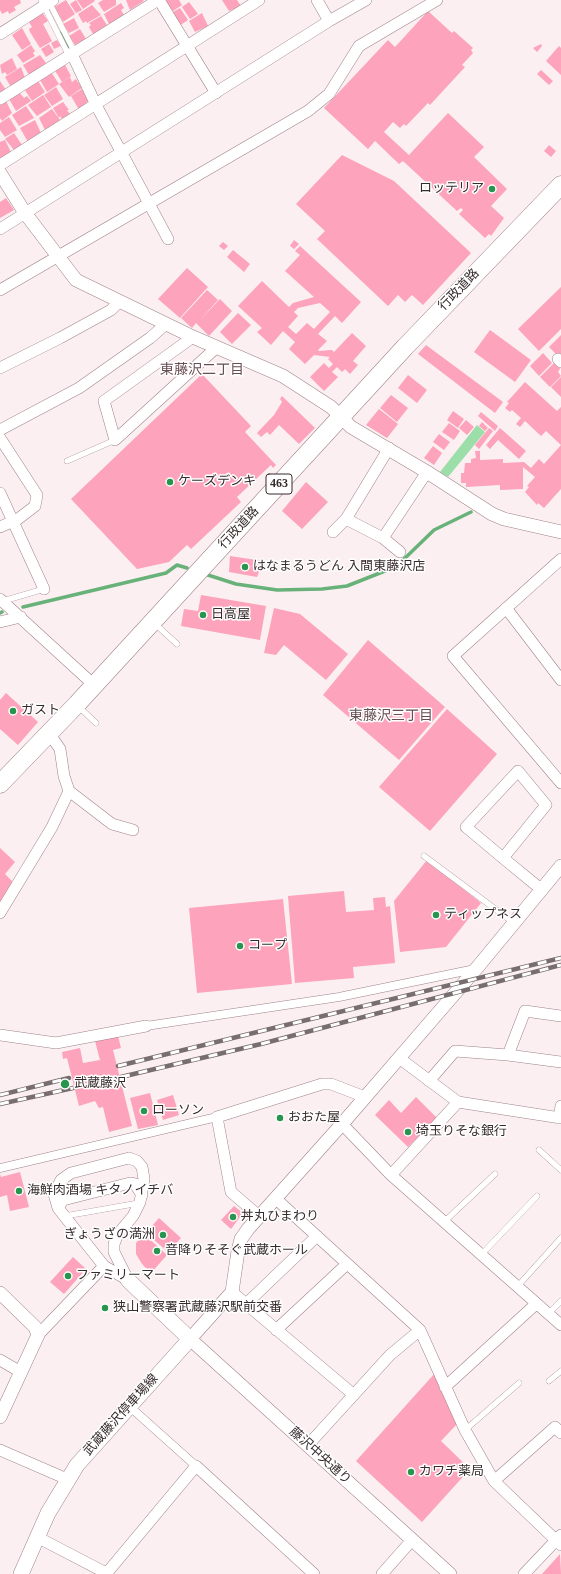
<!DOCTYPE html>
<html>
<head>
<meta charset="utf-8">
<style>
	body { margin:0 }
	canvas { display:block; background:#fbeff1 }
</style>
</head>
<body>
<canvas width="561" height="1574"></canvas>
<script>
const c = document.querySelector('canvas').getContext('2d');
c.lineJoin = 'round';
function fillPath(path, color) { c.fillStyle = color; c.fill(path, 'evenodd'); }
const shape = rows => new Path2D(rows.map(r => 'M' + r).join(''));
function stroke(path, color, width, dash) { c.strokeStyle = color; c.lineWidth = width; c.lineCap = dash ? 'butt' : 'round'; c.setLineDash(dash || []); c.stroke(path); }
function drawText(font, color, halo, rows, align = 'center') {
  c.font = font + ' "Times New Roman","Noto Sans JP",serif'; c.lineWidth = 3; c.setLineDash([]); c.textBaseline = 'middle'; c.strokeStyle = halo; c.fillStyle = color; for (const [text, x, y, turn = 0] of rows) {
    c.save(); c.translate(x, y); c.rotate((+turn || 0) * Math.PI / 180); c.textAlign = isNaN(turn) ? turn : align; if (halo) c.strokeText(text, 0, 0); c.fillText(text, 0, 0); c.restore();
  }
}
fillPath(shape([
	[477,425,485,432,448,477,440,472]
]), '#9bdea9');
stroke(shape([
	[60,33,68,47],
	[208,575,236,584,277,590,322,589,347,586,390,569,400,563,434,530,471,512],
	[23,607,166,573,177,565,187,568],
	[0,613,2,612]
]), '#68b27a', 3.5);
fillPath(shape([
	[0,0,20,0,21,3,14,7,16,10,9,14,8,11,2,14,0,10],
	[66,0,75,14,63,22,54,7],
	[76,0,82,10,76,13,70,4],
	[77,0,94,0,95,1,83,9],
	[103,0,116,0,116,5,104,12,98,3],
	[126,0,143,0,144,1,130,10],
	[164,0,179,0,182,5,173,11],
	[222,0,237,0,241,6,229,11],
	[189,2,198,14,190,19,182,7],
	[121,3,124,8,121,10,124,15,109,24,104,14],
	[92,5,101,15,87,23,86,21,83,23,78,14],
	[180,8,188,20,179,26,171,13],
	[428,11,452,33,454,31,473,48,471,50,473,53,462,65,465,67,430,105,428,103,406,126,404,124,400,128,393,122,384,132,409,155,448,113,484,147,474,157,507,189,491,206,504,218,491,236,489,234,485,238,459,214,463,210,461,208,457,211,403,161,399,164,375,141,368,149,324,108,388,40,395,47],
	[42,12,48,21,43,24,52,41,40,48,30,32,29,29,32,27,29,22],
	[202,13,208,26,195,32,189,21],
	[101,16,107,25,93,34,89,27,91,25,89,23],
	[74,18,79,28,69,33,63,24],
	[22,28,31,44,22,50,12,35],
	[80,29,86,39,75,45,69,36],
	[57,40,61,46,54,49,51,43],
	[49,44,54,52,46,57,41,49],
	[541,44,542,46,537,52,533,48],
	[31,45,35,51,33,53,35,56,23,63,17,55],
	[559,46,561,48,561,75,546,61],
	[40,55,46,63,29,75,23,65],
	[12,58,17,69,7,75,5,72,2,74,0,65],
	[64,63,71,76,62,82,54,69],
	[21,67,25,78,11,87,5,77],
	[541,70,553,81,549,85,537,74],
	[51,72,59,84,47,92,40,80],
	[70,77,72,82,76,79,82,88,69,97,59,84],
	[0,81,6,90,0,93],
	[38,81,45,92,32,101,25,90],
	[56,87,63,99,52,106,44,95],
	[82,89,88,101,81,108,78,108,71,96],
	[19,92,24,98,27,96,31,101,16,111,9,99],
	[43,95,51,107,37,116,28,105],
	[6,101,12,113,2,121,0,118,0,104],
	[63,102,69,110,67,110,70,114,62,119,60,116,59,118,53,108],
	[26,106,34,118,19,126,12,115],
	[52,109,60,120,45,130,39,118],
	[9,117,17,130,5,137,0,130,0,123],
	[35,120,41,133,28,142,20,128],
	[14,133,22,145,14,150,5,139],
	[5,140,11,152,0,158,0,142],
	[549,145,556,151,551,157,544,151],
	[342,155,394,181,471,253,423,305,412,295,405,302,398,295,388,306,317,239,325,231,296,204],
	[6,198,14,210,0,218,0,202],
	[294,240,299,244,294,249,290,246],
	[223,242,228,246,224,250,219,246],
	[300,246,361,302,342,323,335,316,318,334,327,341,318,350,319,351,332,350,334,352,352,333,366,346,353,361,358,365,350,374,345,369,342,372,337,367,332,372,338,377,324,391,310,377,324,363,329,368,333,364,328,359,330,357,314,355,305,364,289,349,295,342,283,331,271,345,257,332,262,328,238,306,262,281,289,307,293,303,314,297,285,271,300,255,295,251],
	[320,303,330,312,314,329,307,323,296,334,288,327,298,316,294,312,298,308],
	[233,250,250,264,244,272,227,257],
	[187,268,208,287,180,318,158,299],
	[561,287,561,329,539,351,518,329],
	[207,290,218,300,199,321,220,299,232,311,209,336,196,323,192,328,181,318],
	[238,313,251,325,232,344,220,332],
	[490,330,531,360,515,382,474,352],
	[561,335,561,353,558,356,549,347],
	[426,345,503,402,495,413,418,354],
	[543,353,552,363,539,376,530,366],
	[556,361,561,367,558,372,561,376,550,387,540,377],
	[202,374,251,426,245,432,276,465,273,468,271,465,237,497,241,502,191,549,187,545,169,562,137,569,71,499],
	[408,375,427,390,417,403,398,388],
	[561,377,561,397,551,387],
	[525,382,557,411,561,407,561,489,544,508,538,503,537,505,525,492,529,487,527,486,535,477,523,467,523,489,500,490,500,485,466,487,466,483,461,483,461,473,464,473,465,463,471,463,471,459,476,458,475,451,480,451,480,460,503,459,503,463,524,462,531,468,539,459,544,464,561,445,546,431,541,436,525,421,520,427,516,424,521,418,512,410,510,412,505,408,509,403,507,402],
	[391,395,408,408,397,422,380,408],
	[282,396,315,428,299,444,279,425,270,435,267,432,261,437,257,433,274,415,282,402,280,399],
	[379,409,398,424,387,438,366,425],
	[453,411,464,419,458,428,447,420],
	[481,412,498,426,495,431,478,416],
	[466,420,474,427,467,435,459,428],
	[482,422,488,428,485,431,479,426],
	[449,423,460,431,454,440,442,432],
	[489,428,493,431,479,449,475,445],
	[500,428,526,451,519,459,498,440,490,449,486,445],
	[439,434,450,442,444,450,433,442],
	[433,446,442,453,434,465,424,458],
	[306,482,328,502,302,529,282,511],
	[230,556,263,561,257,577,229,572],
	[201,595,266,606,260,640,181,626,184,609,198,611],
	[274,608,300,614,348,654,326,680,284,645,276,655,264,653],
	[368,640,445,707,399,760,323,695],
	[6,693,38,722,18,745,0,729,0,700],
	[447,709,497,754,430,831,379,787],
	[0,848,15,862,5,874,13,882,0,904],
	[427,860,481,903,446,947,400,952,394,901],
	[344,891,346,912,374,910,373,898,385,897,386,907,390,906,395,963,353,967,354,978,295,983,288,896],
	[283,899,292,984,197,993,189,908],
	[118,1036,121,1048,113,1050,132,1126,109,1132,103,1107,99,1108,95,1101,79,1106,67,1058,63,1059,62,1052,80,1048,83,1063,100,1060,95,1041],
	[150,1093,158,1125,138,1129,130,1098],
	[173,1095,179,1115,163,1120,157,1100],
	[416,1097,437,1118,408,1147,375,1115,389,1100,401,1113],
	[20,1172,29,1207,10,1211,7,1195,0,1197,0,1174,1,1177],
	[234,1206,243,1213,231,1229,221,1220],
	[159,1218,181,1238,168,1252,146,1233],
	[144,1234,167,1255,151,1273,142,1264,136,1254,136,1243],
	[73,1257,86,1269,64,1294,50,1282],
	[435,1373,458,1423,441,1441,470,1469,422,1522,356,1461],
	[560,1554,561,1574,542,1574]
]), '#fda3bb');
const service = shape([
	[41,0,66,50,71,54],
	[49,2,72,47,72,54],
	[67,461,115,440],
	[3,601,44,589],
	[154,623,177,644],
	[78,706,96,723],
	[424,856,514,923],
	[539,1150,561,1170],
	[65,1216,139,1203],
	[444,1222,495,1174],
	[481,1255,537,1196],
	[517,1287,561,1238],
	[548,1314,561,1301],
	[549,1381,561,1371],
	[465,1430,519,1383]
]);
const pedestrian = shape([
	[146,1026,339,997,475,969],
	[0,1168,217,1117],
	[129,1406,196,1466]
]);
const minor = shape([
	[159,0,216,93],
	[317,0,329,21],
	[0,34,53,0],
	[72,54,96,105,168,239],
	[0,99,158,0],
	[0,165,259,0],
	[0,229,329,21,366,0],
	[0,290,308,111,329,94,359,46,437,0],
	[193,337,104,401,115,440,217,347],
	[558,359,561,362],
	[0,368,60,338,111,310,119,302],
	[0,430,79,388,150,338,166,324],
	[0,438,37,495,35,506,18,519,0,527],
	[0,493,44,589],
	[346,519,383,538,400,552],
	[333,532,346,519,389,448],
	[383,538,427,472],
	[561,559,453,656,561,783],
	[0,599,94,685],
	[506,608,561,680],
	[0,622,21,617],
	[49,733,60,749,64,776,69,791,112,824,133,830],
	[503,858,546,805,518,771,466,827,503,858,542,890],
	[0,913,52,827,69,791],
	[0,1035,56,1043,146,1026],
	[508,1055,525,1011,561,1016],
	[399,1058,458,1102,561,1118],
	[429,1081,455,1051,508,1055,561,1062],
	[559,1118,561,1106],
	[342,1124,391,1175,458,1102],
	[129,1158,137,1161,142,1167,144,1179,140,1202,133,1216,118,1234,114,1244,114,1252,128,1280,104,1266,58,1208,54,1194,61,1180,71,1173,129,1158],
	[391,1175,561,1325],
	[275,1198,420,1330,465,1430,494,1481,561,1545],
	[58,1208,63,1200,130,1183,135,1184,142,1195],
	[259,1216,231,1192,217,1117,322,1084,331,1084,365,1097],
	[232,1292,354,1395],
	[246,1304,317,1236],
	[276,1330,347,1264],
	[38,1335,104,1266],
	[0,1360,19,1371],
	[445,1387,536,1304],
	[308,1445,390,1355,420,1330],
	[0,1450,67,1479],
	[494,1481,555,1427,561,1433],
	[37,1537,108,1574],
	[106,1574,196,1466,314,1574],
	[382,1574,412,1540],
	[524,1574,561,1535]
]);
const tertiary = shape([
	[0,173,25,213,76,280,193,337,283,376,331,407,351,427,427,472,492,514,504,519,561,532],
	[0,1293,35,1327,38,1335,0,1417],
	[450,1574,190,1339,232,1292,238,1251,241,1239,248,1229,342,1124,476,969,561,866]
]);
const secondary = shape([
	[21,1574,48,1513,77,1465,190,1339,128,1280]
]);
const trunk = shape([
	[0,784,77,704,405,347,561,185]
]);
stroke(service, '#9f8389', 6);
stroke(pedestrian, '#9f8389', 9);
stroke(minor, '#9f8389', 12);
stroke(tertiary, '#9f8389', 14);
stroke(secondary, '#9f8389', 16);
stroke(trunk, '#9f8389', 19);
stroke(service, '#fff', 5.5);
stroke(pedestrian, '#fff', 8);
stroke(minor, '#fff', 11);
stroke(tertiary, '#fff', 13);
stroke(secondary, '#fff', 15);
stroke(trunk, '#fff', 18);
const rail = shape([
	[118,1066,561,958],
	[121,1077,261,1044,561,965],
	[0,1095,69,1078],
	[0,1104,73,1088]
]);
stroke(rail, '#786d6f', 4.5);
stroke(rail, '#fff', 3, [9]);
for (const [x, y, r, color] of [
	[492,189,4,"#28954e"],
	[170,482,4,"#28954e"],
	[245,567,4,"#28954e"],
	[203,615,4,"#28954e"],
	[13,711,4,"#28954e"],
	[436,915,4,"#28954e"],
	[240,946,4,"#28954e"],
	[65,1084,5,"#28954e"],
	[144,1111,4,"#28954e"],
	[280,1118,4,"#28954e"],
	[408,1132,4,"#28954e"],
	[19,1191,4,"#28954e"],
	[233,1217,4,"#28954e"],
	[163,1235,4,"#28954e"],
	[157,1251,4,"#28954e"],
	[68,1276,4,"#28954e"],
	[105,1308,4,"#28954e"],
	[411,1472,4,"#28954e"]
]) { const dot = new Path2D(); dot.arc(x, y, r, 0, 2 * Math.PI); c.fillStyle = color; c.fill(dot); stroke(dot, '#fff', 1.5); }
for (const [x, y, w] of [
	[279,484,26]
]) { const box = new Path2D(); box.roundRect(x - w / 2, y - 10, w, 20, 3); c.fillStyle = '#fff'; c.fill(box); stroke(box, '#362b2d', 1); }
drawText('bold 12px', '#362b2d', null, [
	["463",279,484]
]);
drawText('13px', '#362b2d', '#fff', [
	["ロッテリア",484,189,"right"],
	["ケーズデンキ",178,482],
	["はなまるうどん 入間東藤沢店",253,567],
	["日高屋",211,615],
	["ガスト",21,711],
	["ティップネス",444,915],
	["コープ",248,946],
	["武蔵藤沢",74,1084],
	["ローソン",152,1111],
	["おおた屋",288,1118],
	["埼玉りそな銀行",416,1132],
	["海鮮肉酒場 キタノイチバ",27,1191],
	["丼丸ひまわり",241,1217],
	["ぎょうざの満洲",155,1235,"right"],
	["音降りそそぐ武蔵ホール",165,1251],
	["ファミリーマート",76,1276],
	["狭山警察署武蔵藤沢駅前交番",113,1308],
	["カワチ薬局",419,1472]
], 'left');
drawText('13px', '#362b2d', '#fff', [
	["行政道路",459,290,-46],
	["行政道路",239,528,-47],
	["武蔵藤沢停車場線",121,1415,-48],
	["藤沢中央通り",320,1456,42]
]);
drawText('14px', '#674e54', '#fff', [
	["東藤沢二丁目",202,370],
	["東藤沢三丁目",391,716]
]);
</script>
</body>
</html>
